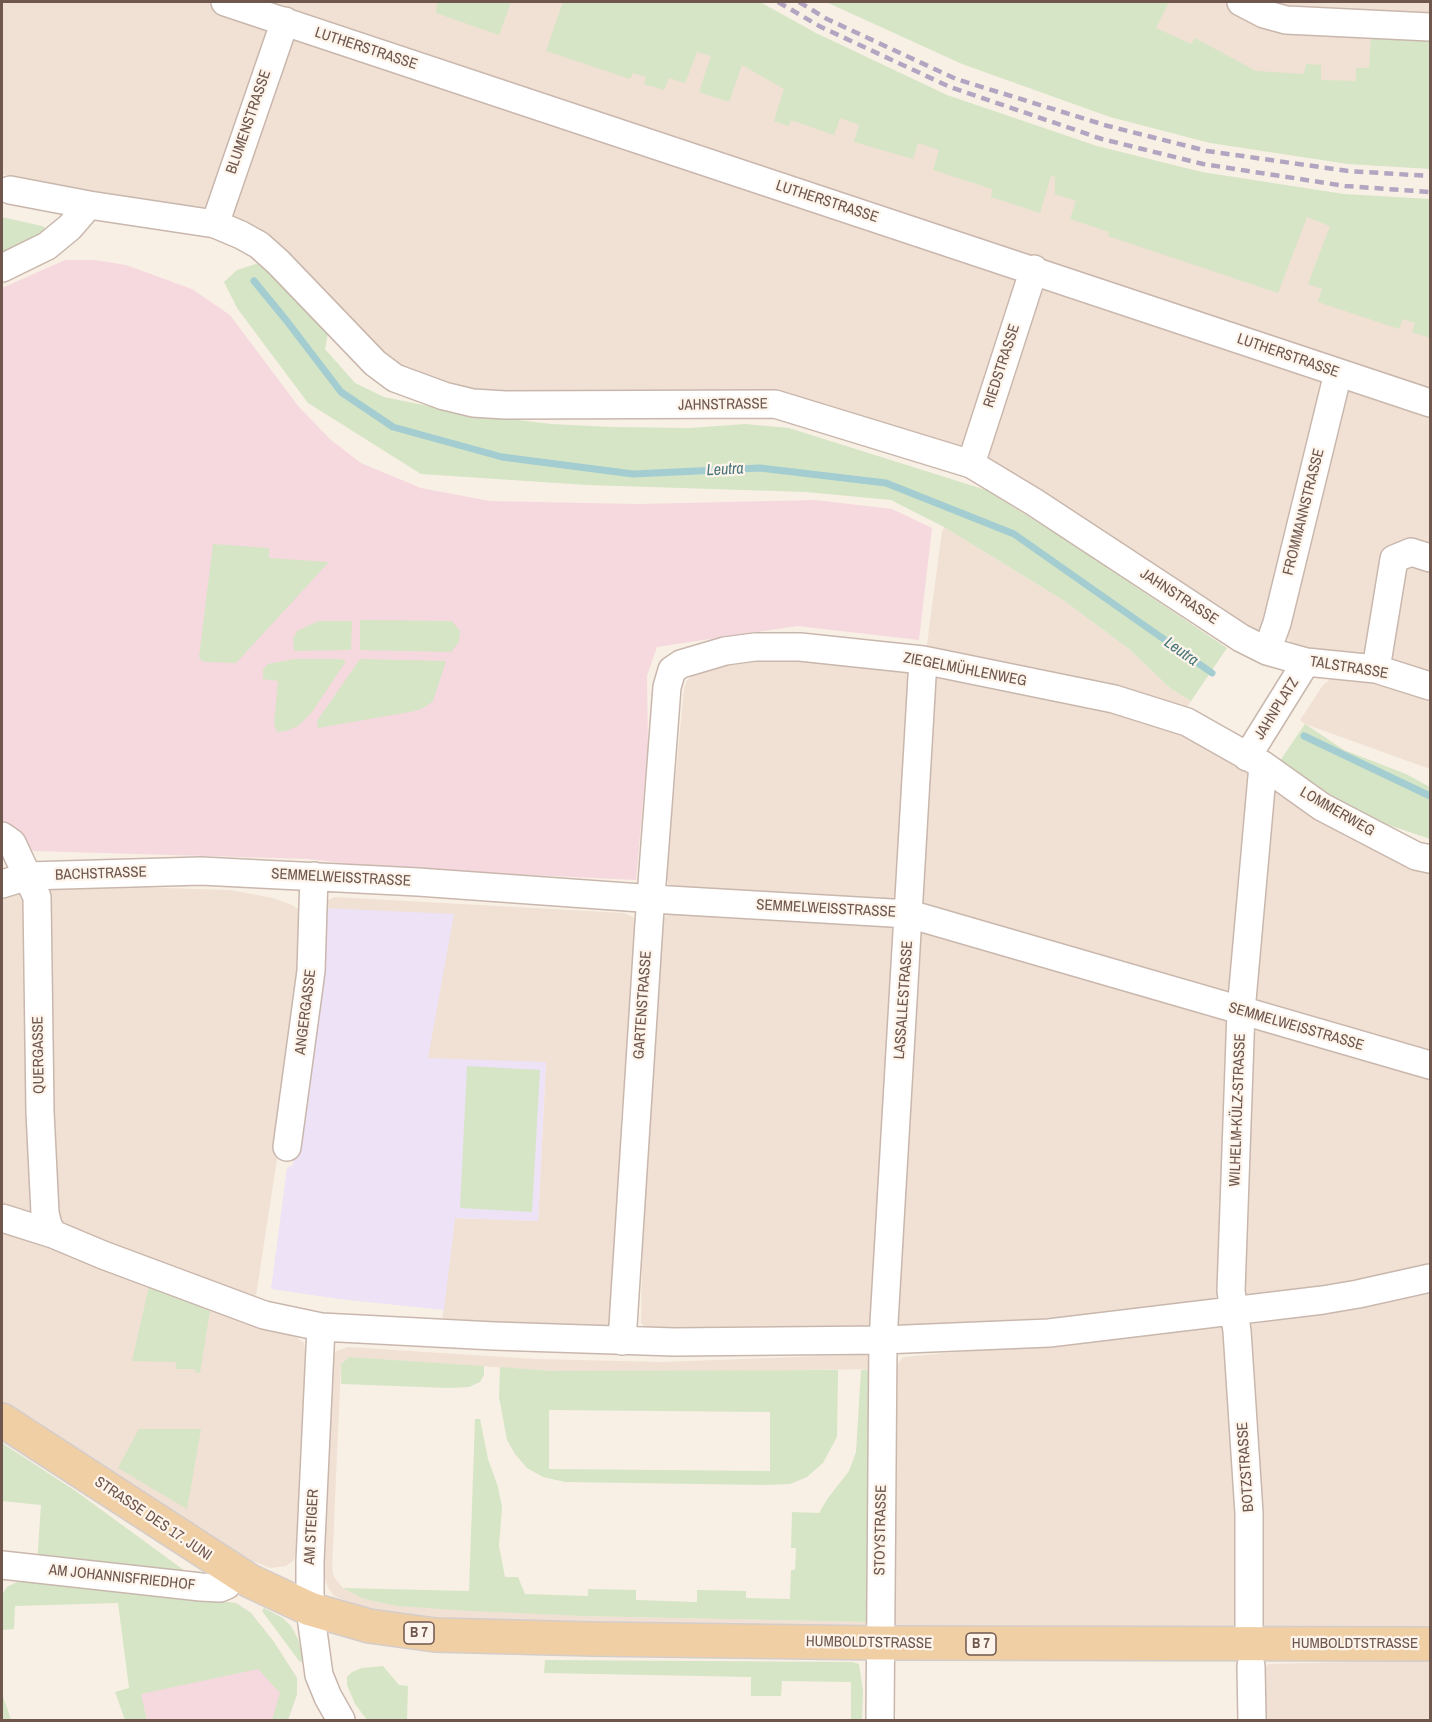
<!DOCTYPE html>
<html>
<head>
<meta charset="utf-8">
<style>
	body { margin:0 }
	#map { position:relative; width:1432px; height:1722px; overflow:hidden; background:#f9f0e5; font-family:"Archivo Narrow",sans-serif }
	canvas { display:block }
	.frame { position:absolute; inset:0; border:3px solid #6f574d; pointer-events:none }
</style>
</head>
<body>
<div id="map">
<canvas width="1432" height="1722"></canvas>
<div class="frame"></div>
</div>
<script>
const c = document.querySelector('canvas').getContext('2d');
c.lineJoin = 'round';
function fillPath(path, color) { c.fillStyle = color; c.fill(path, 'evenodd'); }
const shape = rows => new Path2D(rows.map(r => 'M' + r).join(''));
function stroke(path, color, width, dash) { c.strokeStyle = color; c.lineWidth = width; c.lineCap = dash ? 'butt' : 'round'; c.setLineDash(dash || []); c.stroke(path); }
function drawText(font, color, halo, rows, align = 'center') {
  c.font = font + ' "Archivo Narrow",sans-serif'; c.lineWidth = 4.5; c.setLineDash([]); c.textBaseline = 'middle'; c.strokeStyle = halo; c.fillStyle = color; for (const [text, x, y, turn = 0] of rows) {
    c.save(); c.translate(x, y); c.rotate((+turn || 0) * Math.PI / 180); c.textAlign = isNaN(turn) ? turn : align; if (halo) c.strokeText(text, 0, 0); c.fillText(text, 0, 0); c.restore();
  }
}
fillPath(shape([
	[2,2,660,2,897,128,1430,216,1430,675,1367,653,1363,655,1293,646,1287,637,1290,626,1262,628,1258,633,969,452,776,399,486,399,386,363,234,224,227,206,208,201,202,211,78,192,2,174],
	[1034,2,1430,2,1430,158],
	[944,527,1063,600,1129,649,1170,688,1191,701,1185,710,1123,687,926,651,942,532],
	[773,658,819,658,917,673,899,900,676,888,668,884,666,873,684,689,687,680,701,670],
	[1344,673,1430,690,1430,769,1305,724,1300,720,1323,685,1333,677],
	[941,676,1137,715,1251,764,1238,985,1229,993,1219,993,922,902,934,677],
	[1267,780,1430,865,1430,1055,1255,1001],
	[68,885,230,890,273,898,292,905,300,910,296,1035,256,1296,72,1234,61,1224,53,1158,49,891,56,886],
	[15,888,25,893,39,1230,291,1333,304,1343,305,1350,299,1539,294,1560,286,1566,271,1568,249,1560,2,1405,2,890],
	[335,897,624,913,633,917,638,924,621,1119,617,1320,610,1327,442,1322,455,1218,538,1221,546,1063,428,1059,323,908,328,900],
	[671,913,888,924,900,928,878,1321,870,1328,647,1329,641,1323,645,1107,663,918],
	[928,930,1231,1023,1219,1296,1209,1300,1109,1313,970,1324,897,1326,919,931],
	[1260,1030,1430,1080,1430,1264,1388,1277,1326,1288,1245,1297,1238,1283,1251,1033],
	[1430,1293,1430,1632,899,1632,892,1626,897,1365,903,1357,1247,1325,1372,1306],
	[348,1347,535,1359,663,1362,873,1354,874,1369,739,1371,552,1371,349,1357,341,1364,332,1569,334,1577,343,1588,364,1599,397,1606,582,1616,867,1622,865,1630,611,1628,416,1617,386,1613,362,1607,334,1596,328,1588,323,1573,331,1358,334,1352],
	[1430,1660,1430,1720,1263,1720,1263,1670,1268,1664]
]), '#f0e1d4');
fillPath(shape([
	[323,908,454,914,428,1058,546,1062,538,1221,455,1218,444,1310,339,1299,271,1289,287,1168,293,1165,302,1104]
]), '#ede2f6');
fillPath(shape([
	[65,260,95,260,126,265,192,289,230,315,299,407,331,440,361,463,421,488,490,501,637,504,816,500,892,509,932,528,919,640,797,626,657,647,647,676,648,746,636,880,380,868,309,859,33,851,9,825,2,821,2,288],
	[184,1597,236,1603,251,1613,274,1642,297,1678,297,1694,288,1720,147,1720,140,1694]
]), '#f6d9df');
fillPath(shape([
	[437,2,511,2,499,35,436,13],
	[563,2,760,2,816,33,947,95,1097,146,1202,172,1344,194,1430,199,1430,338,1412,332,1415,323,1403,319,1399,329,1318,302,1322,289,1308,284,1330,226,1307,217,1278,293,1108,236,1109,232,1070,219,1076,201,1055,194,1055,177,1051,176,1040,213,991,197,992,189,933,170,939,150,918,143,913,159,854,142,859,125,840,118,834,135,791,120,789,126,774,121,784,89,742,65,729,102,699,92,711,56,697,52,685,83,669,78,664,90,644,84,646,77,633,73,630,79,546,51],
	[826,2,1169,2,1156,28,1191,44,1195,38,1256,71,1304,74,1306,64,1321,65,1321,80,1356,81,1356,68,1369,68,1371,37,1430,40,1430,169,1348,164,1210,143,1110,117,962,64],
	[2,217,42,226,47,229,47,233,2,258],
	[259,263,328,333,325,349,355,383,384,397,467,414,551,424,612,427,690,428,745,424,789,428,986,490,1063,538,1227,648,1191,701,1170,688,1129,649,1063,600,944,527,891,500,806,492,587,485,421,474,308,403,237,308,224,282,237,270],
	[213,544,269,548,269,558,329,562,236,663,208,662,202,661,199,657],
	[360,620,452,621,460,631,459,642,451,652,360,650],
	[318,621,352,621,351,650,294,651,293,639,297,631],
	[294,659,340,659,346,661,312,712,298,726,286,731,277,732,274,724,278,681,263,679,263,669,268,664],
	[360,659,446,661,433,701,425,707,415,711,318,728,317,721],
	[1305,724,1344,750,1406,774,1430,787,1430,839,1336,807,1277,765],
	[467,1066,540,1070,532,1212,460,1208],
	[150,1282,211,1304,200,1373,196,1373,195,1369,176,1369,176,1362,132,1361],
	[349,1357,484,1366,484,1375,480,1382,469,1387,449,1388,341,1384,341,1364],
	[500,1367,552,1371,838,1370,837,1437,823,1463,807,1477,790,1484,765,1485,565,1482,543,1477,527,1468,515,1454,507,1440,499,1397],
	[549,1410,770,1412,770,1471,549,1469],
	[874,1369,867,1622,582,1616,472,1611,397,1606,364,1599,343,1588,469,1591,475,1419,480,1419,488,1459,498,1487,502,1507,499,1546,505,1577,518,1577,525,1594,588,1596,588,1589,636,1590,636,1600,697,1602,697,1590,746,1591,746,1598,790,1599,791,1570,795,1570,796,1548,791,1548,792,1512,819,1513,828,1498,849,1471,856,1452,861,1370],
	[139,1429,201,1429,187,1509,118,1468],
	[2,1443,77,1492,192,1576,37,1564,41,1505,2,1501],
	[19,1581,236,1603,251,1613,274,1642,297,1678,297,1694,288,1720,272,1720,280,1693,258,1669,141,1694,147,1720,125,1720,115,1692,129,1688,118,1603,15,1606,14,1629,2,1630,2,1595,7,1587],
	[264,1608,283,1618,291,1626,298,1639,305,1664,299,1661,262,1611],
	[545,1660,853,1662,859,1664,863,1690,862,1720,851,1720,851,1682,782,1681,781,1696,751,1696,751,1677,544,1673],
	[383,1666,399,1685,408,1686,407,1720,367,1720,355,1704,347,1685,347,1677,352,1672,362,1668],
	[4,1698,4,1699,11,1720,2,1720,2,1699]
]), '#d5e5c5');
stroke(shape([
	[254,281,286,320,341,392,393,427,502,457,633,474,760,468,886,483,1014,534,1212,673],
	[1304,736,1430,796]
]), '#a3cdd1', 7);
const minor = shape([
	[225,2,1430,403],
	[1241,2,1264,14,1286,20,1430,27],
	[10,190,89,205,215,224,241,235,259,245,278,262,375,363,395,378,444,396,473,403,505,405,775,404,971,464,1034,502,1241,638,1267,651,1306,662,1376,669,1430,686],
	[215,224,285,21],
	[2,268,47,246,70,227,89,205],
	[971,464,1034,269],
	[1267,651,1277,623,1338,373],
	[1376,669,1394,559,1411,552,1430,558],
	[1247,757,1306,662],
	[2,836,12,843,37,897,40,1112,45,1213,48,1225,53,1234],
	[2,884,28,876,201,871,418,882,669,900,909,914,1430,1065],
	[287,1147,311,971,314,876],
	[2,1218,53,1234,103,1255,264,1315,321,1327,494,1336,674,1342,883,1340,1049,1333,1323,1300,1358,1294,1430,1278],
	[321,1327,310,1561,310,1609,319,1675,328,1697,341,1720],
	[622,1341,649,923,667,687,672,670,681,664,725,651,755,647,800,647,923,660,1114,699,1187,722,1263,765,1322,807,1416,856,1430,859],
	[2,1565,201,1587,220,1588,227,1585,236,1573],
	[1249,1625,1249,1513,1237,1331,1231,1291,1241,1011,1263,765],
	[1251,1666,1252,1720],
	[880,1720,883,1340,923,660]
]);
const major = shape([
	[2,1420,250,1581,310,1609,369,1626,435,1635,592,1639,879,1643,1430,1644]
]);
stroke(minor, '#c9b7ad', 30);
stroke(major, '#d4cdca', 36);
stroke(minor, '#fff', 27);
stroke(major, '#f1cfa5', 33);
stroke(shape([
	[778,2,821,27,950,87,1102,139,1203,164,1345,186,1430,192],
	[799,2,827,19,956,79,1108,126,1207,151,1348,171,1430,176]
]), '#b2a5c1', 4.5, [9, 6]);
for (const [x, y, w] of [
	[419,1633,30],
	[981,1644,30]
]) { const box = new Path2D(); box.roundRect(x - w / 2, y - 11, w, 22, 4.5); c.fillStyle = '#fdf4eb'; c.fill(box); stroke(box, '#6f574d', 1.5); }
drawText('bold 14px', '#6f574d', null, [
	["B 7",419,1633],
	["B 7",981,1644]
]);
drawText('15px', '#6f574d', '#fdf4eb', [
	["LUTHERSTRASSE",366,49,18],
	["BLUMENSTRASSE",249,122,-71],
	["LUTHERSTRASSE",827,202,18],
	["LUTHERSTRASSE",1288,356,19],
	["RIEDSTRASSE",1002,366,-72],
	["JAHNSTRASSE",723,405,-1],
	["FROMMANNSTRASSE",1304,512,-76],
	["JAHNSTRASSE",1179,597,33],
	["TALSTRASSE",1349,668,9],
	["ZIEGELMÜHLENWEG",965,670,11],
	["JAHNPLATZ",1277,709,-58],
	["LOMMERWEG",1337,812,30],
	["BACHSTRASSE",101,874,-2],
	["SEMMELWEISSTRASSE",341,878,3],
	["SEMMELWEISSTRASSE",826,909,3],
	["LASSALLESTRASSE",904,1000,-86],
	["GARTENSTRASSE",643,1005,-86],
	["ANGERGASSE",306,1012,-83],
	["SEMMELWEISSTRASSE",1296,1027,16],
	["QUERGASSE",39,1055,-91],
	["WILHELM-KÜLZ-STRASSE",1238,1110,-88],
	["BOTZSTRASSE",1246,1467,-94],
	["STRASSE DES 17. JUNI",153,1519,34],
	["AM STEIGER",312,1527,-87],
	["STOYSTRASSE",881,1530,-89],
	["AM JOHANNISFRIEDHOF",122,1578,6],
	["HUMBOLDTSTRASSE",869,1643,1],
	["HUMBOLDTSTRASSE",1355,1644]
]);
drawText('italic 16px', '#47757a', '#fdf4eb', [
	["Leutra",725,470,-3],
	["Leutra",1181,652,35]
]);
</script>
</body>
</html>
